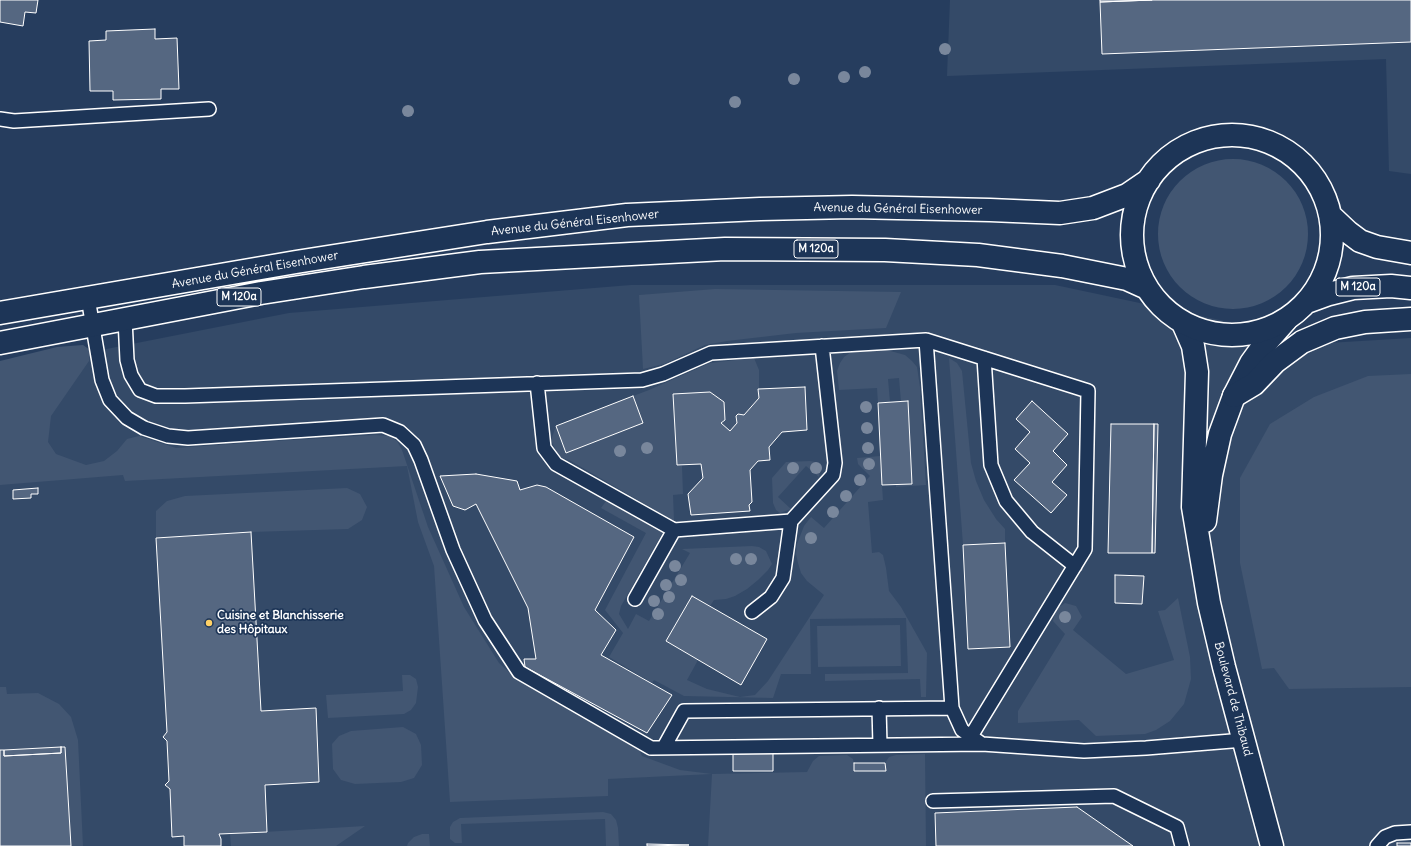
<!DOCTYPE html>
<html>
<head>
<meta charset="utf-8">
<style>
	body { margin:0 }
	canvas { display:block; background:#263d5e }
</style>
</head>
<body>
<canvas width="1411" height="846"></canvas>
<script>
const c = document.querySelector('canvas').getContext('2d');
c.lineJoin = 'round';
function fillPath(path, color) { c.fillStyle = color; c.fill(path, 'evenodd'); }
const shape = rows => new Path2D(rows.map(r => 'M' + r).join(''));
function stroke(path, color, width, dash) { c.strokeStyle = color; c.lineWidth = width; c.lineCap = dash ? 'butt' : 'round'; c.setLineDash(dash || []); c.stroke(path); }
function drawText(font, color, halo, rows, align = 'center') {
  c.font = font + ' Delius,sans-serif'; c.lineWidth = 3.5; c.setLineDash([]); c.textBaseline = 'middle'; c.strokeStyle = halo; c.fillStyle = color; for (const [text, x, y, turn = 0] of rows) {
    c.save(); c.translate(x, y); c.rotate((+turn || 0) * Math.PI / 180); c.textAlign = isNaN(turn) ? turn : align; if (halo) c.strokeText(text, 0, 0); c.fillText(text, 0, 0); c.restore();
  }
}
fillPath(shape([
	[950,0,1411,0,1411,174,1389,171,1386,59,947,76],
	[631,285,1055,285,1328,343,1411,338,1411,846,0,846,0,370,289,313]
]), '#344a68');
fillPath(shape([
	'1158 234a75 75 0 1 1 150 0a75 75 0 1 1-150 0Z',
	[715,289,901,292,886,328,796,333,727,341,705,345,664,364,643,369,639,295],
	[83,345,90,350,89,361,51,416,48,442,56,454,86,465,104,461,117,451,127,439,139,436,176,448,275,441,375,435,389,436,397,441,402,450,428,527,464,607,499,663,515,678,638,748,642,756,680,770,712,774,807,772,813,761,819,756,847,755,853,759,855,771,885,771,885,763,889,757,896,755,925,754,926,846,708,846,712,774,608,779,608,796,450,802,434,566,418,522,407,466,125,481,123,475,0,485,0,361,57,347],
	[883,349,905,355,912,361,917,367,920,387,926,485,896,487,896,484,912,483,908,402,901,402,899,378,888,379,890,402,878,403,877,388,839,390,837,371,840,363,844,357,850,353],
	[754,358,759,370,759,398,744,415,738,414,736,416,737,423,730,431,721,423,724,402,710,392,673,394,677,465,682,466,683,494,673,495,674,521,569,460,559,457,551,440,556,426,566,453,643,423,633,396,649,390,710,363],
	[949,358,957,363,962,371,971,463,976,481,984,500,996,519,1005,529,1005,543,963,545],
	[1411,374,1411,687,1289,689,1274,668,1262,669,1240,563,1240,478,1270,424,1314,397,1368,376],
	[880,456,883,500,868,502,872,553,879,552,883,555,886,568,889,591,901,607,927,653,926,697,921,697,920,679,825,681,825,674,908,673,906,618,810,619,811,674,781,674,773,698,684,696,654,680,652,683,609,657,623,633,605,610,646,533,601,508,609,497,663,532,621,606,619,614,628,629,636,614,649,621,690,553,682,549,752,546,759,547,766,551,772,564,768,570,758,580,747,589,735,596,726,599,714,600,710,606,692,596,666,641,698,660,687,680,707,689,740,697,755,695,768,681,824,595,807,581,801,573,798,563,796,554,797,544,804,526,811,517,824,528,870,476,858,464,857,458],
	[810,461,815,462,821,468,819,477,806,466,778,497,791,509,780,513,776,510,773,503,772,478,786,462],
	[347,488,360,494,367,507,362,520,348,529,251,532,156,538,156,511,167,501,185,496],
	[1178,598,1190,657,1191,679,1184,704,1170,721,1156,730,1145,734,1096,736,1079,720,1018,723,1018,711,1065,634,1053,621,1055,610,1065,603,1076,606,1082,617,1073,630,1126,674,1174,660,1158,611,1165,610],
	[900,625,901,666,818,667,817,626],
	[402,675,410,675,416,679,418,687,416,703,411,710,404,714,328,718,326,695,403,691],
	[0,687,6,687,7,694,38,693,59,704,71,717,78,740,83,846,0,846],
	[403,727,416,734,421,745,422,765,414,778,401,782,355,784,341,780,333,769,332,744,339,736,351,731],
	[603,812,611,814,616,820,618,828,619,846,606,846,605,819,461,824,462,843,455,843,450,839,450,827,453,822,460,818],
	[365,826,336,846,231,846,230,834],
	[422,834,429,834,430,846,407,846,408,843,414,837]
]), '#425672');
const building = shape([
	[0,0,38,0,36,13,25,12,23,26,0,22,0,0],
	[1100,0,1152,0,1100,2,1100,0],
	[1152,0,1411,0,1411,42,1102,54,1100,2,1152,0],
	[155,29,155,39,177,38,179,89,161,89,161,99,113,100,113,91,90,91,89,41,106,40,106,31,155,29],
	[805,387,807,430,782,432,769,447,770,460,758,461,750,470,752,502,749,505,750,511,691,515,688,494,703,478,701,464,677,465,673,394,710,392,724,402,725,420,721,423,730,431,737,423,736,416,738,414,744,415,759,398,758,389,805,387],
	[633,396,643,423,566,453,556,426,633,396],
	[908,401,912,484,882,485,878,403,908,401],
	[1032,401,1068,434,1053,451,1067,465,1052,482,1067,495,1051,513,1014,480,1030,463,1015,449,1030,432,1016,419,1032,401],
	[1111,424,1154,424,1152,553,1108,553,1111,424],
	[1154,424,1158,424,1155,553,1152,553,1154,424],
	[476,474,517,481,520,490,537,485,546,487,634,537,595,610,616,630,601,655,672,695,647,733,525,667,524,659,536,659,528,608,476,504,465,510,453,506,440,476,476,474],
	[38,488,38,494,31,494,31,498,13,499,13,490,38,488],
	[251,532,261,711,316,708,319,782,265,785,267,832,219,834,221,839,221,846,184,846,184,836,172,837,170,789,165,785,169,781,167,741,163,737,167,732,156,538,251,532],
	[1005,543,1010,647,968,649,963,545,1005,543],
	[1115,575,1144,576,1142,604,1115,603,1115,575],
	[692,596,767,639,741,685,666,641,692,596],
	[61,747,65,747,71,846,0,846,0,750,4,750,4,756,61,753,61,747],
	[61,747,61,753,4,756,4,750,61,747],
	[773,753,773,771,733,771,733,754,773,753],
	[854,763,885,763,886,771,854,771,854,763],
	[1077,807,1133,846,936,846,935,813,1077,807],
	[1397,843,1411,843,1411,846,1397,846,1397,843],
	[647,844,689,845,647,846,647,844]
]);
fillPath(building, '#556781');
stroke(building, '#fff', 1);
const service = shape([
	[0,119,14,121,209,109],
	[88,298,102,380,110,400,127,418,144,428,168,436,188,438,383,425,400,432,414,445,421,460,453,550,485,620,519,672,651,748,982,744],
	[125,319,127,360,131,375,140,390,156,396,185,396,642,380,663,374,711,353,926,340,952,708,962,730,982,744,1084,751,1146,748,1244,740],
	[926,340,1088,391,1085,549,971,736],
	[984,358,991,465,1006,501,1032,532,1075,566],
	[537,383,544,448,556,464,674,530,791,521,833,475,835,463,822,346],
	[635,599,674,530],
	[752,612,771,597,783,578,791,521],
	[879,708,880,745],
	[664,747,684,711,952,708],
	[933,801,1114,796,1177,827,1182,846],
	[1377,846,1385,837,1395,833,1411,832]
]);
const tertiary = shape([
	[1183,323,1193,346,1197,372,1193,507,1209,603,1224,667,1272,846],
	[1205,521,1211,475,1220,434,1234,396,1251,363,1264,345,1286,320]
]);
const primary = shape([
	'1132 235a100 100 0 1 1 200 0a100 100 0 1 1-200 0Z',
	[1331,216,1348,232,1360,241,1377,247,1411,253],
	[1307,302,1329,294,1353,288,1391,286,1411,288],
	[0,313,296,262,487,232,627,215,760,209,852,207,990,210,1060,213,1093,208,1127,195,1149,180],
	[0,343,261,293,364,277,480,262,725,249,885,250,978,255,1062,266,1127,279,1147,288],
	[1234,396,1254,384,1275,362,1302,342,1335,328,1365,322,1411,319]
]);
stroke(service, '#fff', 16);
stroke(tertiary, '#fff', 25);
stroke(primary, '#fff', 25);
stroke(service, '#1d3557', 13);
stroke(tertiary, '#1d3557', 22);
stroke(primary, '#1d3557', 22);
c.fillStyle = '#79879c';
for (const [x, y] of [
	[945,49],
	[865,72],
	[844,77],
	[794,79],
	[735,102],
	[408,111],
	[866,407],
	[867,428],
	[647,448],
	[868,448],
	[620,451],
	[869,464],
	[793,468],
	[816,468],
	[860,480],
	[846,496],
	[833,512],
	[811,538],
	[736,559],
	[751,559],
	[675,566],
	[681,580],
	[666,585],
	[669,597],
	[654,601],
	[658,614],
	[1065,617]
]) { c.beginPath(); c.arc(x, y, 6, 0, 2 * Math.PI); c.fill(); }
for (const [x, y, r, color] of [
	[209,623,4,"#ffd166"]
]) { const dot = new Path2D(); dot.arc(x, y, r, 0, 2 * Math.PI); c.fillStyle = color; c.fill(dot); stroke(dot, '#1d3557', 1.5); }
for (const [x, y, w] of [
	[816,249,44],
	[1358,287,44],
	[239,297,44]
]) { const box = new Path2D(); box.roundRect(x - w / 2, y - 9, w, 18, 3); c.fillStyle = '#1d3557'; c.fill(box); stroke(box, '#fff', 1); }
drawText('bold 11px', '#fff', null, [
	["M 120a",816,249],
	["M 120a",1358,287],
	["M 120a",239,297]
]);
drawText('12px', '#fff', '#1d3557', [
	["Avenue du Général Eisenhower",898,209,1],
	["Avenue du Général Eisenhower",575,223,-6],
	["Avenue du Général Eisenhower",255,270,-10],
	["Boulevard de Thibaud",1233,699,75]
]);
drawText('bold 12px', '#fff', '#1d3557', [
	["Cuisine et Blanchisserie",217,616],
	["des Hôpitaux",217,630]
], 'left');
</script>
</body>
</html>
